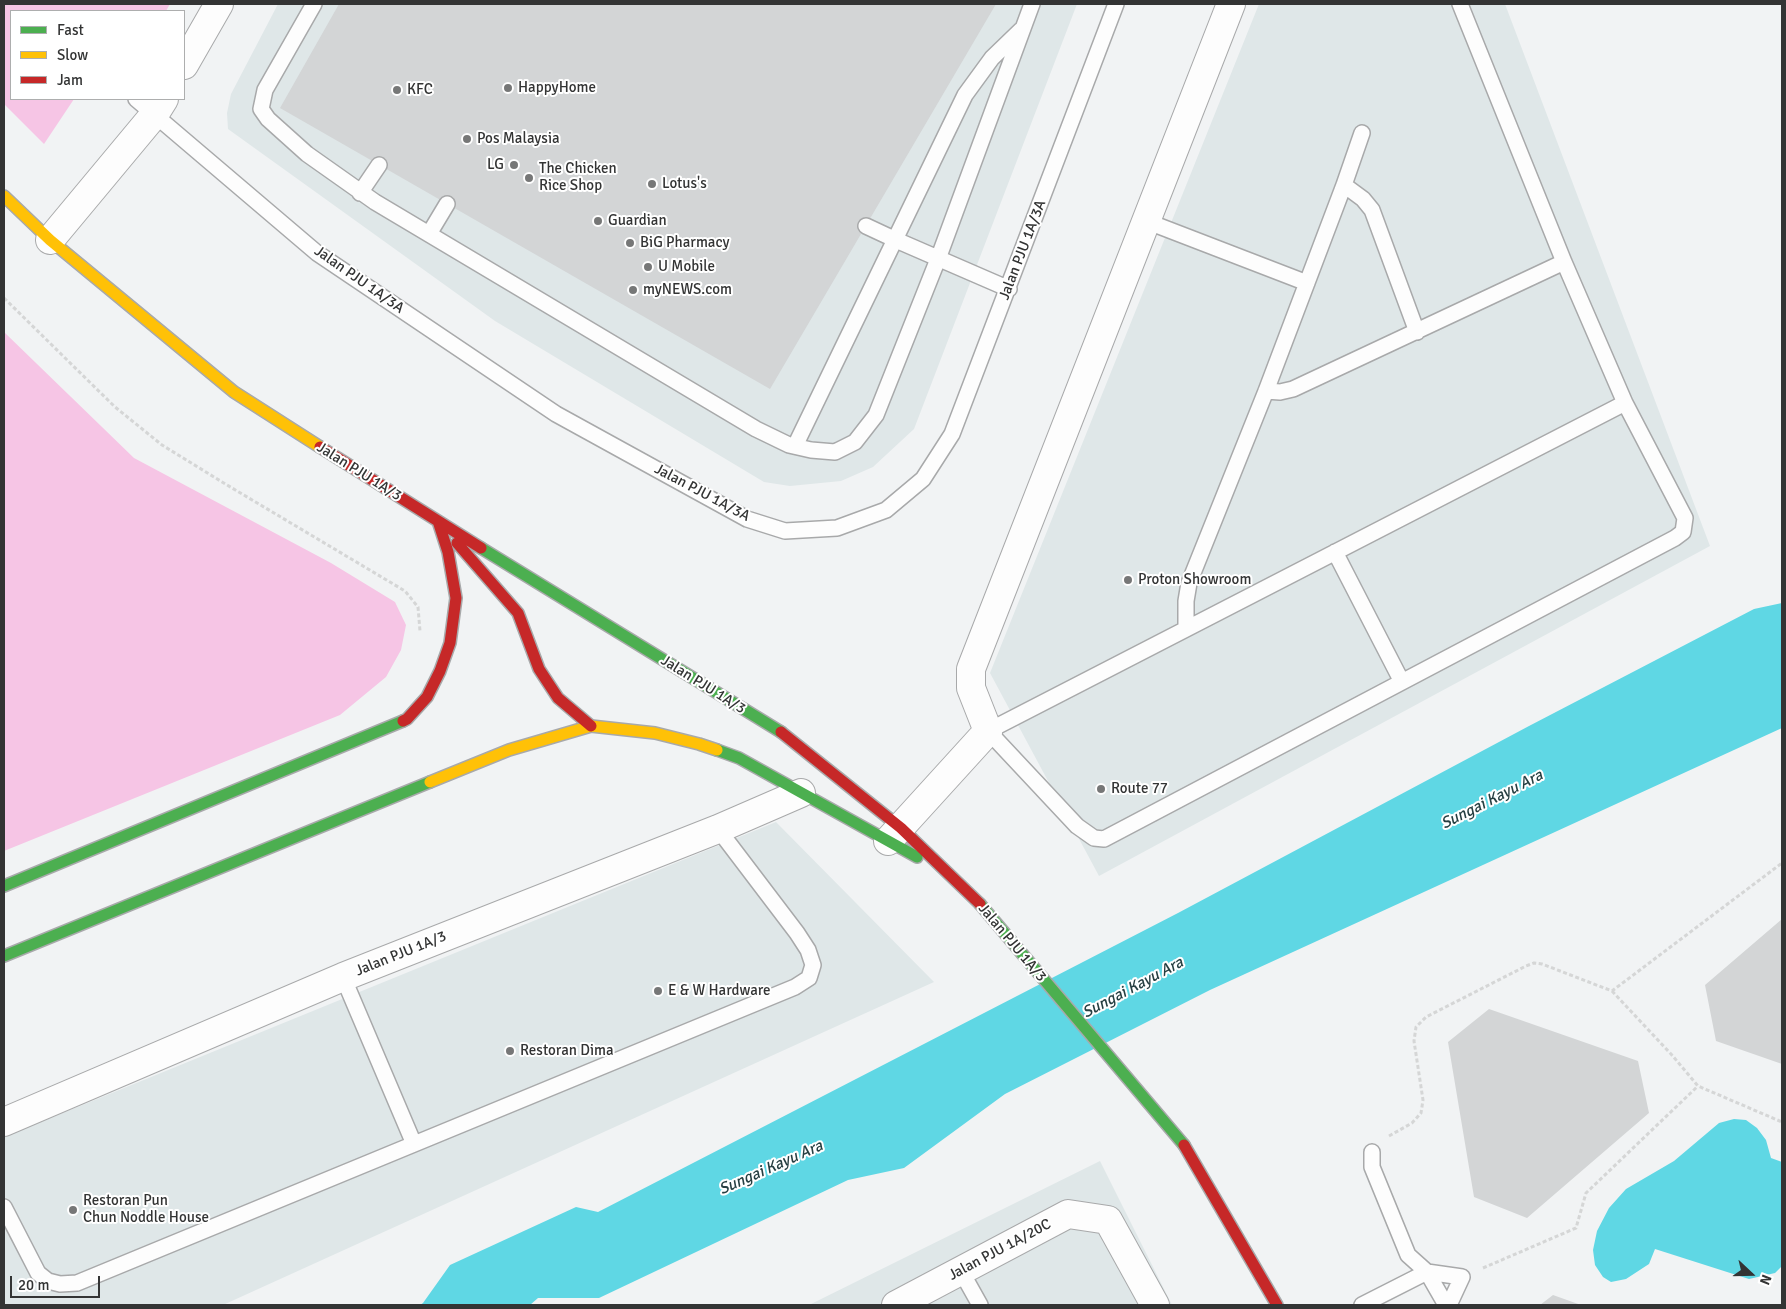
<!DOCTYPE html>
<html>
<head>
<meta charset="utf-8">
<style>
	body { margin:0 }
	#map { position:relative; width:1786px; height:1309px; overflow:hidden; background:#f1f3f4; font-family:Signika,sans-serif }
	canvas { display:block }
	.frame { position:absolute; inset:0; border:5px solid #333434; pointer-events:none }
	.legend { position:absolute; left:10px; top:10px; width:175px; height:90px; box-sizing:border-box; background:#fff; border:1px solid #adaeae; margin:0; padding:6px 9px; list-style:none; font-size:15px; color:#333434 }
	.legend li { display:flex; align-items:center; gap:10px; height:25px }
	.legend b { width:25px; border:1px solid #adaeae }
	.north { position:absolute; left:1726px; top:1249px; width:50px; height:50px; -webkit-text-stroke:4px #fff; paint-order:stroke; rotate:111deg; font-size:14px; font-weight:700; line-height:20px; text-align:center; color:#333434 }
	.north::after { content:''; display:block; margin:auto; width:18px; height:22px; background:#333434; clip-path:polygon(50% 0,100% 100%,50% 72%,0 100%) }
	.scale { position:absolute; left:10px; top:1276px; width:90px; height:22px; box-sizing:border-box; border:2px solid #333434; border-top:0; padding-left:6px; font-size:15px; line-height:18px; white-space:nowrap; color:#333434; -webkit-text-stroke:4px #fff; paint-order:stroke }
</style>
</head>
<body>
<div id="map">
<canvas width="1786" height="1309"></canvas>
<div class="frame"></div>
<ul class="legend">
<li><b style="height:6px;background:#4caf50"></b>Fast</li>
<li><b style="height:6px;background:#ffc107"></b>Slow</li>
<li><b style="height:6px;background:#c62828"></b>Jam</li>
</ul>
<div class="north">N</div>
<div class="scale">20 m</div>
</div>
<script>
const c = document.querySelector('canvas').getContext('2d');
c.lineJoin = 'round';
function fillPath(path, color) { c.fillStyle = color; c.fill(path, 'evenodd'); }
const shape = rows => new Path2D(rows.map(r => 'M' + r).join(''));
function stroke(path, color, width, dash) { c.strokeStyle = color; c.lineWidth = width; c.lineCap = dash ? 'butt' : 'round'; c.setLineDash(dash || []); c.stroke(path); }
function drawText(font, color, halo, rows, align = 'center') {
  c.font = font + ' Signika,sans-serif'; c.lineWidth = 4; c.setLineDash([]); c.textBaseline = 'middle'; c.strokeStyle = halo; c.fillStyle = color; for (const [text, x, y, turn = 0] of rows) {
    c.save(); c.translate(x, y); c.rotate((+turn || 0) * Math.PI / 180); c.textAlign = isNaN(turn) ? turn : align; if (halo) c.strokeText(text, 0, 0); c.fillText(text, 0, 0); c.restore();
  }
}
fillPath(shape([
	[278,4,1077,4,914,429,873,467,841,481,790,486,764,482,495,321,228,129,227,113,231,94],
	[1259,4,1505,4,1710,546,1099,876,990,673],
	[776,822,934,982,223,1305,4,1305,4,1137],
	[1100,1161,1172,1305,809,1305]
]), '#dfe7e8');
fillPath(shape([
	[4,4,170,4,166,11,11,11,11,99,74,99,44,144,4,104],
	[4,332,134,458,331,563,395,602,406,625,401,650,386,677,340,715,4,851]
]), '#f6c5e5');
fillPath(shape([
	[1782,603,1782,728,1210,990,1005,1094,904,1168,848,1180,599,1298,538,1298,530,1305,420,1305,423,1303,450,1265,576,1207,598,1212,1178,913,1529,726,1754,609],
	[1734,1119,1746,1120,1757,1128,1766,1140,1771,1158,1782,1162,1782,1266,1775,1273,1749,1279,1655,1249,1649,1264,1626,1279,1611,1282,1603,1277,1595,1265,1593,1250,1597,1231,1609,1208,1626,1189,1674,1161,1719,1123]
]), '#5fd7e4');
fillPath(shape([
	[339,4,996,4,770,389,280,108],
	[1782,919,1782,1064,1716,1041,1705,985],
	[1489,1009,1638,1061,1649,1113,1527,1218,1474,1197,1448,1042],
	[1553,1295,1581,1305,1540,1305]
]), '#d3d5d6');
const lane = shape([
	[314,4,265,90,261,109,268,119,307,154,375,202,756,429,789,445,811,450,835,452,855,442,876,415,938,259,1032,4],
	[1460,4,1564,262,1625,403,988,731,1077,826,1094,838,1104,839,1675,538,1683,532,1685,518,1625,403],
	[136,99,317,253,556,414,747,519,785,531,837,528,886,510,923,479,952,434,1116,4],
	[1344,185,1363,199,1372,210,1417,332],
	[360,193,379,165],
	[1146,221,1307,283],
	[866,226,896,240,1009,289],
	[429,234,447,204],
	[1266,391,1280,392,1293,389,1564,262],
	[795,446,965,95,992,58,1021,30],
	[1335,552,1402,682],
	[1186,629,1186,601,1189,583,1266,391,1344,185,1362,133],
	[343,977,414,1144],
	[1372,1152,1372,1167,1408,1255,1427,1272,1446,1305],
	[4,1207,38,1273,48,1281,60,1284,77,1283,795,987,809,978,813,965,808,950,797,933,718,829],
	[961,1271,980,1305],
	[1362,1305,1427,1272,1462,1277,1449,1305]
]);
const street = shape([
	[184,65,219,4],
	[50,240,154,115,164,99],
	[888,841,988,731,971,688,971,669,1231,4],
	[4,1122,343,977,718,829,801,793],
	[896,1305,1068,1214,1108,1220,1155,1305]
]);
const fast = shape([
	[481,548,781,732],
	[717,750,739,758,917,857],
	[4,886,403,721],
	[980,904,1184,1145],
	[4,956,430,782]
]);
const slow = shape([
	[4,196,50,240,234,392,320,447],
	[430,782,509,750,591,726,655,733,699,744,717,750]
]);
const jam = shape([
	[320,447,481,548],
	[457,543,518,613,539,669,558,698,591,726],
	[403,721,407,719,427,697,440,671,450,643,456,598,448,552,438,521],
	[781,732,901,828,980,904],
	[1184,1145,1277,1305]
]);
stroke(lane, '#a8a9aa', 18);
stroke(street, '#a8a9aa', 30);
stroke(fast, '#a8a9aa', 14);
stroke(slow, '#a8a9aa', 14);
stroke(jam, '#a8a9aa', 14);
stroke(shape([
	[4,298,115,407,162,445,227,485,405,591,418,607,420,631],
	[1612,991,1671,1054,1698,1086,1782,1122],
	[1389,1136,1412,1123,1421,1113,1423,1100,1414,1041,1416,1027,1426,1017,1526,966,1534,963,1542,964,1612,991,1782,863],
	[1483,1268,1576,1228,1586,1193,1698,1086]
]), '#d5d6d6', 3, [4, 2.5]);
stroke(lane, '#fdfdfd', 15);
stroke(street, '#fdfdfd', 28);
stroke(fast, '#4caf50', 11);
stroke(slow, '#ffc107', 11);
stroke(jam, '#c62828', 11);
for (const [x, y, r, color] of [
	[508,88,5,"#767777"],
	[397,90,5,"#767777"],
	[467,139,5,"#767777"],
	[514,165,5,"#767777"],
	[529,178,5,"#767777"],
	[652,184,5,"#767777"],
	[598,221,5,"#767777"],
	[630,243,5,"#767777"],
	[648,267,5,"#767777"],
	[633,290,5,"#767777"],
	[1128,580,5,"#767777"],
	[1101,789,5,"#767777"],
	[658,991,5,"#767777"],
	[510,1051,5,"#767777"],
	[73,1210,5,"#767777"]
]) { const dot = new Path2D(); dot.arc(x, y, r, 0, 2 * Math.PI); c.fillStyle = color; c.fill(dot); stroke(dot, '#fff', 2); }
drawText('15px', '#333434', '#fff', [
	["HappyHome",518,88],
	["KFC",407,90],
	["Pos Malaysia",477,139],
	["LG",504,165,"right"],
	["The Chicken",539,169],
	["Rice Shop",539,186],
	["Lotus's",662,184],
	["Guardian",608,221],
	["BiG Pharmacy",640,243],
	["U Mobile",658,267],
	["myNEWS.com",643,290],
	["Proton Showroom",1138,580],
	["Route 77",1111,789],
	["E & W Hardware",668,991],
	["Restoran Dima",520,1051],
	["Restoran Pun",83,1201],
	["Chun Noddle House",83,1218]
], 'left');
drawText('15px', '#333434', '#fff', [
	["Jalan PJU 1A/3A",1023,250,-69],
	["Jalan PJU 1A/3A",359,280,35],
	["Jalan PJU 1A/3",359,472,32],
	["Jalan PJU 1A/3A",702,493,28],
	["Jalan PJU 1A/3",703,685,32],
	["Jalan PJU 1A/3",1012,943,50],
	["Jalan PJU 1A/3",401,954,-22],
	["Jalan PJU 1A/20C",1000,1250,-28]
]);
drawText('italic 16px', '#263f42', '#fff', [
	["Sungai Kayu Ara",1492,800,-27],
	["Sungai Kayu Ara",1133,988,-28],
	["Sungai Kayu Ara",771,1168,-24]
]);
</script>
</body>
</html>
